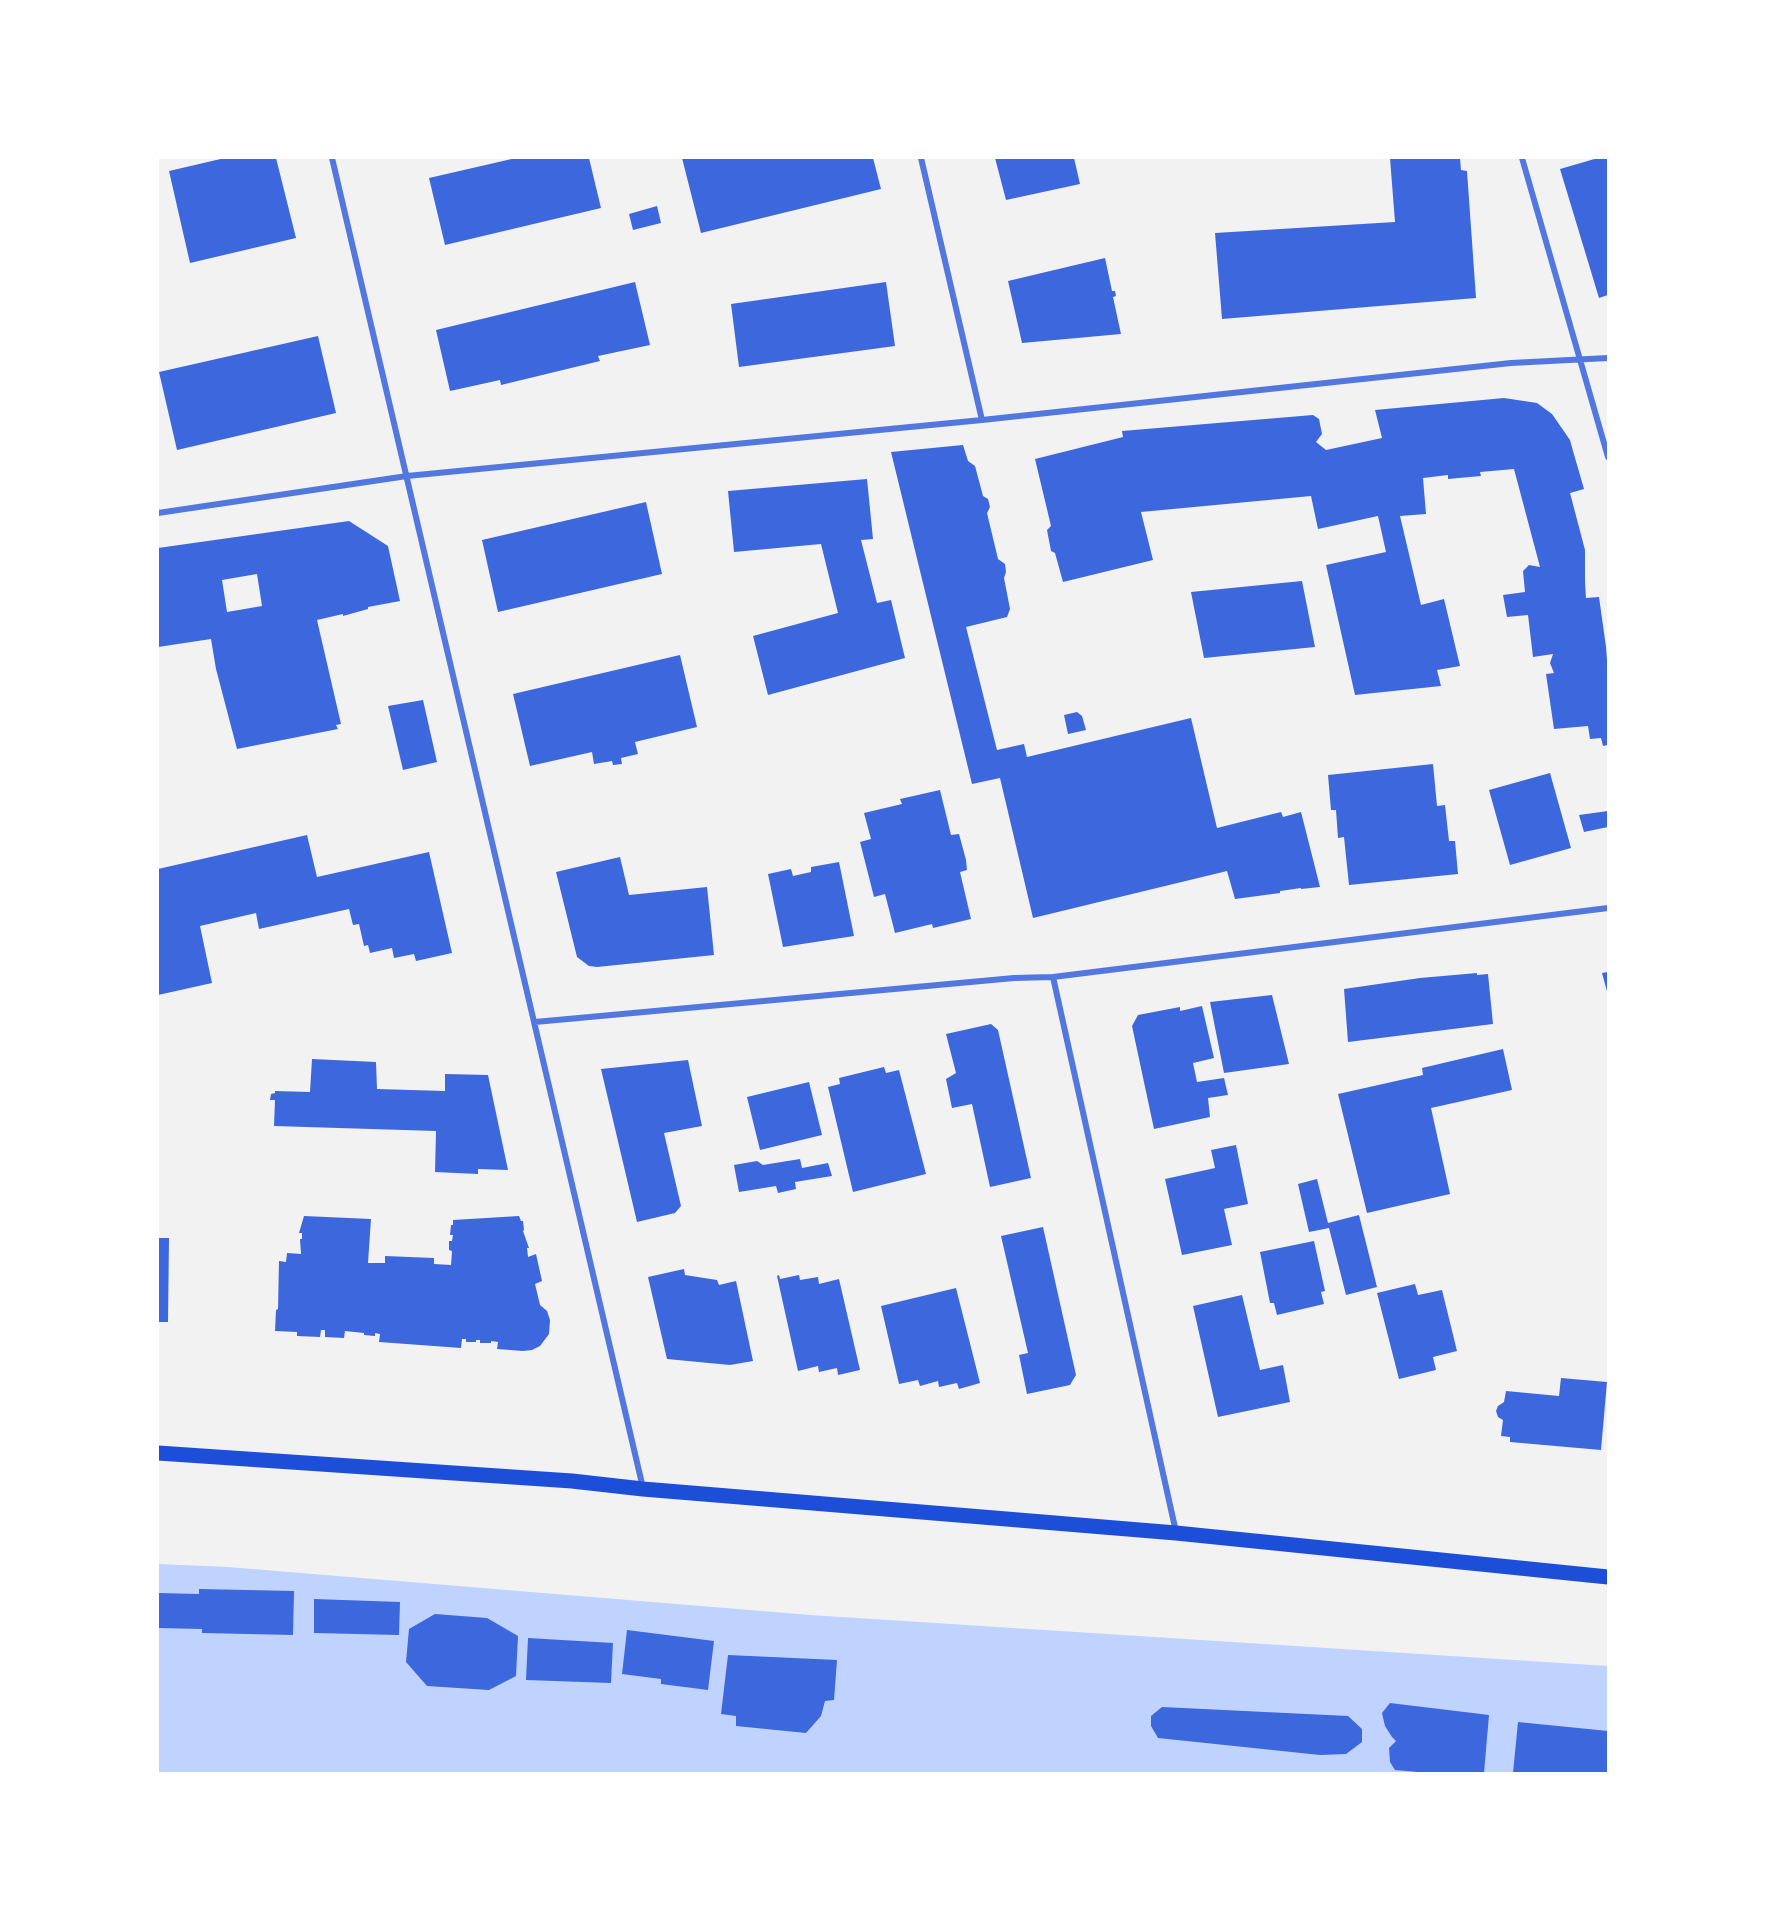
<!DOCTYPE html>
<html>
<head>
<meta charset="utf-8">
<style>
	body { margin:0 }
	#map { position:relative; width:1766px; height:1931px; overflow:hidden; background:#f2f2f2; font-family:"PT Sans",sans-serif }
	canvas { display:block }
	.frame { position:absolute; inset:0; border:159px solid #fff; pointer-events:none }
</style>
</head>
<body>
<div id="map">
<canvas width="1766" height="1931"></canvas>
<div class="frame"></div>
</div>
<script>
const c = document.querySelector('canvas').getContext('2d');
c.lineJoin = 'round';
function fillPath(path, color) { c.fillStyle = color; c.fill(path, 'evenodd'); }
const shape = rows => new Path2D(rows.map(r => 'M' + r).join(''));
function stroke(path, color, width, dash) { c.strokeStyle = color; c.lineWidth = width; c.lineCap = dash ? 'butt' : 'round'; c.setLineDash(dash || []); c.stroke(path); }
fillPath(shape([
	[158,1564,228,1567,810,1615,1608,1666,1608,1773,158,1774]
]), '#bfd3fe');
fillPath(shape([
	[225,158,276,158,296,238,190,263,169,171],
	[516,158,589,158,601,208,445,245,429,178],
	[682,158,873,158,881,189,701,233],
	[995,158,1074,158,1080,184,1006,200],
	[1390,158,1460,158,1461,170,1467,171,1476,298,1222,319,1215,233,1395,222],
	[1598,158,1608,158,1608,295,1599,298,1560,169],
	[657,206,661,223,633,230,629,214],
	[1105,258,1112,291,1115,291,1116,296,1113,297,1121,334,1022,343,1008,281],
	[635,282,650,345,598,356,600,361,501,385,500,380,450,391,436,330],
	[886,282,895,346,739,367,731,304],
	[318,336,336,413,177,450,159,372],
	[1504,398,1537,403,1552,414,1570,440,1573,451,1584,489,1570,493,1585,550,1585,582,1586,598,1599,597,1606,647,1608,672,1608,745,1603,746,1601,738,1590,739,1588,726,1554,729,1546,674,1554,673,1550,663,1553,654,1533,657,1528,615,1507,617,1503,595,1525,592,1523,571,1529,565,1540,567,1514,469,1480,472,1481,476,1448,479,1448,475,1423,478,1426,514,1400,516,1421,605,1444,599,1460,666,1437,670,1441,686,1355,695,1326,565,1386,552,1378,516,1318,529,1311,496,1141,512,1153,560,1063,582,1055,553,1051,551,1047,530,1051,526,1035,459,1123,437,1122,431,1313,415,1319,419,1322,434,1316,442,1326,450,1382,438,1375,410],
	[963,445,968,461,975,466,983,496,988,499,990,507,987,513,998,559,1005,564,1006,572,1004,578,1010,609,1007,617,966,627,997,750,1024,744,1027,757,1191,718,1217,828,1281,812,1283,817,1301,812,1320,887,1301,889,1301,888,1280,891,1280,893,1235,899,1227,871,1033,918,1000,778,972,784,891,452],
	[867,479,873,539,861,540,877,603,891,600,905,658,768,695,753,636,838,613,821,544,734,552,728,491],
	[646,502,662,574,498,612,482,540],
	[349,521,388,546,400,601,368,607,368,609,343,616,343,614,317,620,341,724,336,725,338,729,237,749,216,669,211,639,158,647,158,548],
	[257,574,262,606,227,612,222,580],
	[1302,581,1315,647,1204,658,1191,592],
	[680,655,697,727,635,742,638,754,621,758,622,764,613,765,612,761,594,764,592,752,530,766,513,694],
	[423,700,437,762,403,770,388,706],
	[1077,712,1082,716,1086,730,1068,734,1064,715],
	[1433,764,1437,806,1445,805,1449,841,1455,841,1458,874,1349,885,1344,837,1338,838,1336,810,1331,810,1328,775],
	[1550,773,1571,848,1510,865,1489,790],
	[940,790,951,835,959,834,966,860,967,870,960,872,971,919,933,928,932,924,895,933,885,894,874,897,860,842,871,839,864,813,902,804,900,799],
	[1608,811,1608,827,1584,832,1579,815],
	[307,835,317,877,429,852,452,953,416,961,414,954,394,958,392,948,370,953,368,945,364,946,359,924,353,925,349,909,259,929,256,913,200,926,212,983,158,995,158,869],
	[620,857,629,895,707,887,714,955,597,967,589,966,577,957,556,872],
	[839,862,854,936,783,947,768,874,791,869,793,876,811,872,811,867],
	[1608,972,1608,995,1602,973],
	[1477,973,1477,975,1488,974,1493,1024,1348,1042,1344,989,1420,978],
	[1272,995,1289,1064,1224,1073,1210,1002],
	[1202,1006,1214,1058,1193,1063,1197,1082,1224,1078,1228,1095,1208,1098,1210,1117,1154,1129,1132,1026,1138,1015,1180,1007,1180,1011],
	[991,1024,998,1030,1031,1178,990,1187,972,1104,952,1108,946,1079,956,1073,946,1034],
	[1503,1049,1512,1090,1431,1108,1450,1194,1367,1213,1338,1094,1423,1075,1422,1068],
	[312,1059,376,1062,377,1089,445,1091,445,1074,488,1075,508,1170,478,1169,478,1174,435,1172,436,1131,274,1126,275,1100,270,1100,271,1094,275,1093,275,1091,310,1092],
	[688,1060,702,1126,664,1133,681,1206,675,1213,637,1222,601,1069],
	[884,1067,886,1073,899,1070,926,1174,853,1192,828,1087,840,1084,839,1078],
	[809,1082,822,1135,760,1150,747,1097],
	[1236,1145,1248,1204,1224,1209,1232,1245,1182,1255,1165,1179,1215,1168,1211,1150],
	[800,1159,802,1168,828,1163,832,1176,795,1182,796,1189,778,1193,776,1186,739,1192,734,1165,757,1161,763,1165],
	[1317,1179,1328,1223,1359,1215,1377,1287,1346,1295,1329,1228,1309,1232,1298,1184],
	[304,1216,371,1219,368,1263,385,1263,385,1256,434,1258,434,1264,451,1265,452,1251,449,1250,449,1241,452,1241,453,1235,450,1235,451,1225,453,1225,453,1220,519,1216,521,1221,523,1221,524,1230,523,1231,529,1248,527,1248,528,1257,536,1254,542,1281,535,1284,540,1305,547,1311,550,1320,549,1334,540,1346,532,1350,523,1351,497,1349,498,1342,491,1341,491,1343,480,1343,480,1340,476,1340,476,1342,466,1342,466,1339,462,1339,461,1348,379,1342,380,1334,375,1333,375,1336,364,1335,364,1333,345,1331,344,1338,325,1337,325,1330,321,1330,320,1337,297,1336,297,1332,275,1331,276,1310,278,1309,279,1261,286,1262,287,1253,301,1254,300,1239,302,1239,302,1233,299,1233],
	[1043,1227,1076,1375,1070,1385,1027,1394,1019,1355,1028,1353,1001,1236],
	[158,1238,169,1238,168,1322,158,1322],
	[1314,1241,1325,1291,1321,1292,1324,1304,1277,1315,1274,1303,1270,1303,1260,1252],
	[684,1269,685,1275,717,1280,719,1285,736,1281,753,1361,730,1365,667,1359,648,1277],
	[779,1275,780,1279,799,1275,800,1280,818,1277,819,1284,839,1279,860,1370,838,1375,837,1368,819,1372,818,1366,798,1371,777,1276],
	[1415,1284,1418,1295,1442,1290,1457,1351,1433,1357,1436,1370,1399,1379,1377,1293],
	[956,1288,980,1383,959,1389,957,1383,939,1387,938,1381,920,1386,918,1380,899,1384,881,1306],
	[1242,1295,1260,1370,1283,1365,1290,1402,1218,1417,1193,1306],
	[1561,1378,1607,1382,1601,1450,1510,1442,1510,1437,1501,1436,1503,1420,1498,1417,1496,1411,1498,1406,1504,1402,1506,1391,1559,1396],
	[199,1589,294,1591,293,1635,202,1633,202,1629,158,1628,158,1593,199,1594],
	[314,1599,400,1602,399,1635,314,1633],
	[435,1614,487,1618,518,1636,516,1676,489,1690,427,1686,406,1662,409,1629],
	[627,1630,714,1641,708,1690,661,1684,661,1679,622,1674],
	[528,1638,613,1643,611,1683,526,1680],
	[728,1655,837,1660,834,1700,825,1701,821,1716,806,1733,736,1726,736,1716,721,1714],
	[1390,1703,1489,1715,1484,1773,1429,1773,1395,1770,1390,1762,1389,1748,1396,1741,1392,1737,1385,1726,1382,1713],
	[1162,1707,1348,1716,1362,1729,1362,1742,1346,1754,1320,1755,1158,1738,1151,1726,1151,1716],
	[1518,1722,1608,1731,1608,1773,1513,1773]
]), '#3d67dc');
stroke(shape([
	[332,158,643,1488],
	[921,158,982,420],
	[1522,158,1608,457],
	[158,513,407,476,982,420,1511,363,1608,358],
	[1053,977,1176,1532],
	[535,1022,1014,978,1053,977,1608,908]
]), '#5277de', 6);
stroke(shape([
	[158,1453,572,1481,643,1489,1176,1533,1608,1577]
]), '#1d4ed8', 15);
</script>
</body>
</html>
